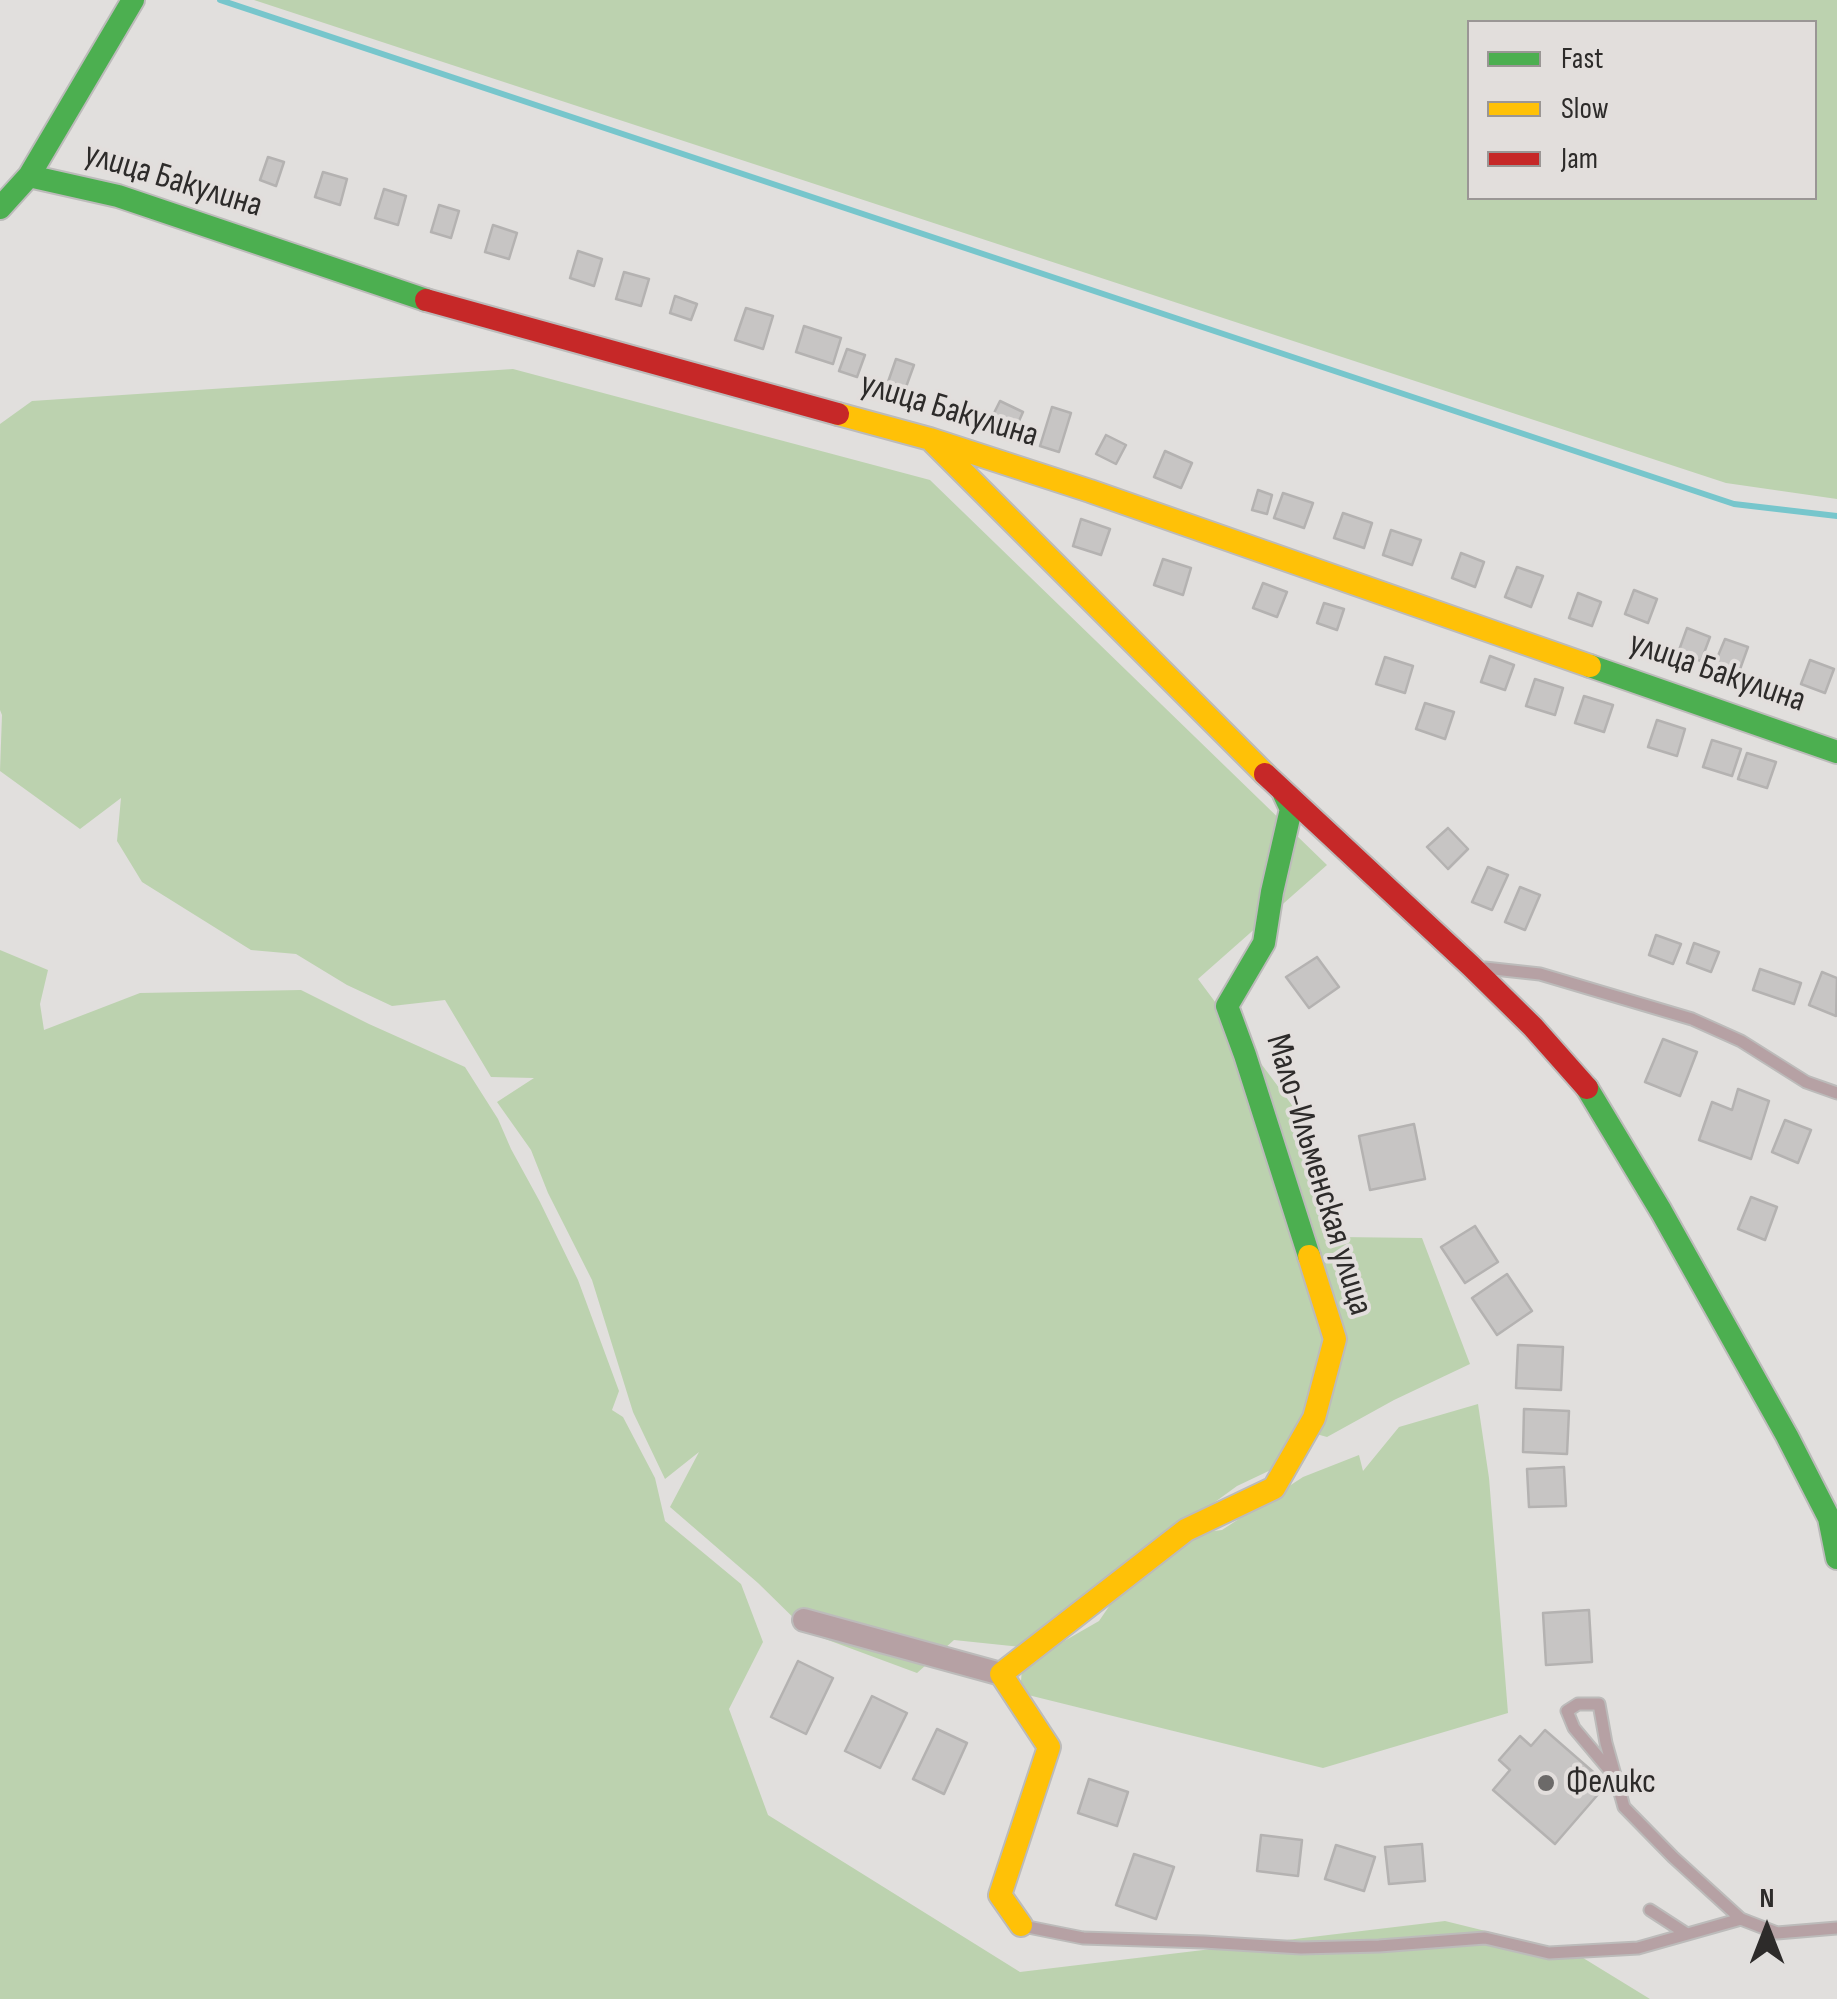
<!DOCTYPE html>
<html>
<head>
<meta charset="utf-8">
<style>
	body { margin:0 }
	#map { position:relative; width:1837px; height:1999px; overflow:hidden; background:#e1dfdd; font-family:"Sofia Sans Condensed",sans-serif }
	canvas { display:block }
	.legend { position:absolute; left:1467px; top:20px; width:350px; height:180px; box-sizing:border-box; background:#e2dedc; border:2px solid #9a9695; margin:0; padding:12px 18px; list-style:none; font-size:30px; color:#2d2b2a }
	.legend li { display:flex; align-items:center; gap:20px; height:50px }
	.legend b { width:50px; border:2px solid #9a9695 }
	.north { position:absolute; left:1717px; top:1879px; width:100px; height:100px; -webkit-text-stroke:8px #e2dedc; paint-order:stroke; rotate:0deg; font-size:28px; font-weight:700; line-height:40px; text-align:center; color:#2d2b2a }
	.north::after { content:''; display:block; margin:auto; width:35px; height:45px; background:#2d2b2a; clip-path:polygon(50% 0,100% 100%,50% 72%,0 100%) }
</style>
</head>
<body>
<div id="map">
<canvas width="1837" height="1999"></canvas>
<ul class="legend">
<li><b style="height:12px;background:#4caf50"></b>Fast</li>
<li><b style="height:12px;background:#ffc107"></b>Slow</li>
<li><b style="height:12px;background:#c62828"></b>Jam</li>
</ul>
<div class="north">N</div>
</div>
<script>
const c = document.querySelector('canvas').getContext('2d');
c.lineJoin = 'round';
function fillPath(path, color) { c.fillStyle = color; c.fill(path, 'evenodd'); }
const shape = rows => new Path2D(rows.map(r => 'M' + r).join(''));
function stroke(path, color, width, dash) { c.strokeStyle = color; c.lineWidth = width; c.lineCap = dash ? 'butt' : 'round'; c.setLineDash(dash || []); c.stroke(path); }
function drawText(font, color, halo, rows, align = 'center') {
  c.font = font + ' "Sofia Sans Condensed",sans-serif'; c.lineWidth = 8; c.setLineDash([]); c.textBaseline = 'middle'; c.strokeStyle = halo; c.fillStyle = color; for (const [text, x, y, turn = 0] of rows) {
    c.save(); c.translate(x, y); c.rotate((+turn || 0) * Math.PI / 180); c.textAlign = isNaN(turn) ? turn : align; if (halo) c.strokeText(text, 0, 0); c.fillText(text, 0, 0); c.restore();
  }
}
fillPath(shape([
	[254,0,1837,0,1837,499,1726,483],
	[1814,22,1814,198,1470,198,1470,22],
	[513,369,930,480,1327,865,1198,979,1312,1132,1339,1237,1422,1238,1470,1364,1394,1400,1327,1437,1302,1430,1294,1459,1237,1486,1167,1537,1222,1530,1303,1477,1359,1455,1363,1471,1399,1427,1478,1404,1489,1478,1508,1713,1323,1768,1020,1693,1023,1656,1052,1648,1099,1621,1145,1554,1021,1647,954,1640,917,1673,809,1633,758,1583,670,1507,699,1452,665,1479,633,1412,592,1280,548,1193,531,1150,497,1102,534,1078,491,1077,445,1000,392,1006,347,985,296,954,251,950,142,882,117,841,121,798,80,829,0,771,2,715,0,710,0,424,32,401],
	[0,950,48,970,40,1004,44,1030,140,993,301,990,369,1024,465,1067,498,1119,511,1149,540,1202,578,1280,619,1391,612,1410,623,1417,655,1478,665,1521,741,1584,763,1642,729,1709,768,1815,1020,1972,1445,1921,1575,1953,1650,1999,0,1999]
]), '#bcd2af');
stroke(shape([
	[220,0,1734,504,1837,516]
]), '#77c6cc', 6);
const building = shape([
	[268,157,284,162,276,186,260,180,268,157],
	[323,172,347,179,340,205,315,197,323,172],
	[384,189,406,196,398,225,375,218,384,189],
	[439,205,459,211,451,238,431,232,439,205],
	[493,225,517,233,509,259,485,252,493,225],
	[578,251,602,259,594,286,570,278,578,251],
	[624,272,649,279,641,306,616,299,624,272],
	[675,296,697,304,691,320,670,313,675,296],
	[746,308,773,316,763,349,735,340,746,308],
	[804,326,841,338,833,364,796,352,804,326],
	[847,349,865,355,857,377,839,371,847,349],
	[896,359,914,365,906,387,888,382,896,359],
	[1000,401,1023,412,1014,432,990,421,1000,401],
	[1052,407,1071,413,1059,452,1040,446,1052,407],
	[1106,435,1126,445,1116,464,1096,454,1106,435],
	[1165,451,1192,463,1181,488,1154,477,1165,451],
	[1258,490,1272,495,1267,514,1252,510,1258,490],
	[1283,493,1313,503,1304,528,1274,518,1283,493],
	[1343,513,1372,523,1364,548,1334,538,1343,513],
	[1081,519,1110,529,1101,555,1073,546,1081,519],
	[1391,530,1421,540,1412,565,1383,555,1391,530],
	[1461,553,1484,562,1475,587,1452,578,1461,553],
	[1163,559,1191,568,1183,595,1154,585,1163,559],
	[1517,567,1543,576,1531,607,1505,597,1517,567],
	[1263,583,1287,592,1277,617,1253,608,1263,583],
	[1634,590,1657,599,1648,623,1625,614,1634,590],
	[1578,593,1601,602,1592,626,1569,618,1578,593],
	[1324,603,1344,609,1337,630,1317,623,1324,603],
	[1687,628,1710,637,1701,661,1678,653,1687,628],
	[1725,639,1748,647,1739,672,1715,663,1725,639],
	[1490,656,1514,665,1505,690,1481,682,1490,656],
	[1385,657,1413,666,1405,693,1376,684,1385,657],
	[1810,660,1834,669,1825,693,1801,684,1810,660],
	[1535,679,1563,688,1555,715,1526,706,1535,679],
	[1584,696,1613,705,1604,732,1575,723,1584,696],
	[1425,703,1454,712,1445,739,1416,729,1425,703],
	[1657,720,1685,729,1677,756,1648,747,1657,720],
	[1712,740,1741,749,1732,776,1703,767,1712,740],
	[1747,753,1776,762,1767,788,1738,779,1747,753],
	[1448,828,1468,849,1448,869,1427,847,1448,828],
	[1488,867,1508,875,1492,910,1472,902,1488,867],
	[1520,887,1540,895,1525,930,1505,922,1520,887],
	[1656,935,1681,944,1673,964,1649,955,1656,935],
	[1694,943,1719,952,1711,972,1687,963,1694,943],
	[1317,957,1339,987,1309,1008,1286,977,1317,957],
	[1760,969,1801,983,1794,1004,1753,990,1760,969],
	[1822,972,1837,978,1836,1016,1809,1005,1822,972],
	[1663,1039,1697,1052,1680,1096,1645,1082,1663,1039],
	[1738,1089,1769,1101,1751,1159,1699,1140,1712,1102,1732,1110,1738,1089],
	[1785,1120,1811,1130,1798,1163,1772,1152,1785,1120],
	[1414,1124,1425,1179,1370,1190,1359,1136,1414,1124],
	[1751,1197,1777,1207,1765,1240,1738,1229,1751,1197],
	[1475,1226,1498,1262,1465,1283,1441,1247,1475,1226],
	[1507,1274,1532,1311,1497,1335,1472,1298,1507,1274],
	[1518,1345,1563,1347,1561,1390,1516,1388,1518,1345],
	[1524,1409,1569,1411,1567,1454,1523,1452,1524,1409],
	[1564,1467,1566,1506,1529,1507,1527,1469,1564,1467],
	[1589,1610,1592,1662,1546,1665,1543,1613,1589,1610],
	[798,1661,833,1678,806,1734,771,1717,798,1661],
	[872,1696,907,1713,880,1768,845,1751,872,1696],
	[937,1729,967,1743,944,1794,913,1779,937,1729],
	[1545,1730,1607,1784,1555,1844,1493,1790,1510,1770,1499,1760,1520,1736,1531,1746,1545,1730],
	[1089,1779,1128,1792,1117,1826,1078,1813,1089,1779],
	[1261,1835,1302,1840,1298,1876,1257,1871,1261,1835],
	[1422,1844,1425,1881,1389,1884,1385,1847,1422,1844],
	[1336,1845,1375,1857,1364,1891,1325,1879,1336,1845],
	[1134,1854,1174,1867,1156,1919,1116,1905,1134,1854]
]);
fillPath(building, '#c7c5c4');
stroke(building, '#b4b2b1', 2.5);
const lane = shape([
	[1485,968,1540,974,1692,1019,1741,1041,1806,1082,1837,1093],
	[1616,1778,1574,1728,1567,1711,1578,1704,1599,1704,1606,1743,1624,1807,1673,1857,1741,1919,1777,1933,1837,1928],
	[1650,1910,1687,1934],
	[1023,1926,1083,1938,1204,1942,1301,1948,1379,1946,1485,1938,1549,1953,1638,1948,1741,1919]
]);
const street = shape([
	[804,1620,1001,1674]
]);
const fast = shape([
	[29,176,118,196,426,300],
	[0,208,29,176,133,0],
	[1590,666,1837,752],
	[1284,794,1291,809,1272,892,1264,943,1227,1006,1245,1055,1309,1256],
	[1587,1088,1661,1211,1787,1436,1829,1518,1837,1558]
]);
const slow = shape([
	[838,414,930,439,1090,491,1590,666],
	[933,442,1265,774],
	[1021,1925,1000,1895,1049,1747,1001,1674,1186,1530,1274,1488,1314,1418,1335,1339,1309,1256]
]);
const jam = shape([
	[426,300,838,414],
	[1265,774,1471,966,1533,1027,1587,1088]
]);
stroke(lane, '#bcbbba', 15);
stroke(street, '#bcbbba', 26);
stroke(fast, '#bcbbba', 26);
stroke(slow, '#bcbbba', 26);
stroke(jam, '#bcbbba', 26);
stroke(lane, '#b6a1a4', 11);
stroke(street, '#b6a1a4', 22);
stroke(fast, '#4caf50', 22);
stroke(slow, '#ffc107', 22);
stroke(jam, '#c62828', 22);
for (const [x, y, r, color] of [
	[1546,1783,10,"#6c6a69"]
]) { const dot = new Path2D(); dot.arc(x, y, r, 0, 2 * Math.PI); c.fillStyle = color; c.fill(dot); stroke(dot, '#e2dedc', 4); }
drawText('35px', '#2d2b2a', '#e2dedc', [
	["улица Бакулина",173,181,17],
	["улица Бакулина",949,411,17],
	["улица Бакулина",1717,673,19],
	["Мало-Ильменская улица",1318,1175,73]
]);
drawText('35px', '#2d2b2a', '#e2dedc', [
	["Феликс",1566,1783]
], 'left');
</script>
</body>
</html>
